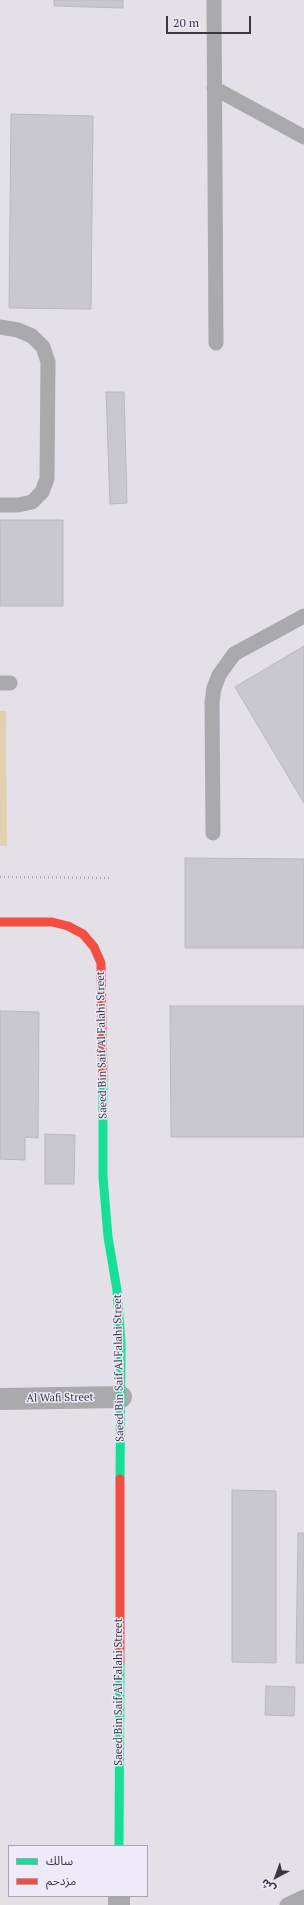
<!DOCTYPE html>
<html>
<head>
<meta charset="utf-8">
<style>
	body { margin:0 }
	#map { position:relative; width:304px; height:1905px; overflow:hidden; background:#e3e0e8; font-family:"PT Serif","Noto Sans Arabic",serif }
	canvas { display:block }
	.legend { position:absolute; left:8px; top:1845px; width:140px; height:52px; box-sizing:border-box; background:#efeafa; border:1px solid #a7a3af; margin:0; padding:5px 7px; list-style:none; font-size:12px; color:#3a383e }
	.legend li { display:flex; align-items:center; gap:8px; height:20px }
	.legend b { width:20px; border:1px solid #a7a3af }
	.north { position:absolute; left:256px; top:1857px; width:40px; height:40px; -webkit-text-stroke:3px #efeafa; paint-order:stroke; rotate:221deg; font-size:11px; font-weight:700; line-height:16px; text-align:center; color:#3a383e }
	.north::after { content:''; display:block; margin:auto; width:14px; height:18px; background:#3a383e; clip-path:polygon(50% 0,100% 100%,50% 72%,0 100%) }
	.scale { position:absolute; left:166px; top:16px; width:85px; height:18px; box-sizing:border-box; border:2px solid #3a383e; border-top:0; padding-left:5px; font-size:12px; line-height:14px; white-space:nowrap; color:#3a383e; -webkit-text-stroke:3px #efeafa; paint-order:stroke }
</style>
</head>
<body>
<div id="map">
<canvas width="304" height="1905"></canvas>
<ul class="legend">
<li><b style="height:5px;background:#16e098"></b>سالك</li>
<li><b style="height:5px;background:#f24e42"></b>مزدحم</li>
</ul>
<div class="north">ش</div>
<div class="scale">20 m</div>
</div>
<script>
const c = document.querySelector('canvas').getContext('2d');
c.lineJoin = 'round';
function fillPath(path, color) { c.fillStyle = color; c.fill(path, 'evenodd'); }
const shape = rows => new Path2D(rows.map(r => 'M' + r).join(''));
function stroke(path, color, width, dash) { c.strokeStyle = color; c.lineWidth = width; c.lineCap = dash ? 'butt' : 'round'; c.setLineDash(dash || []); c.stroke(path); }
function drawText(font, color, halo, rows, align = 'center') {
  c.font = font + ' "PT Serif",serif'; c.lineWidth = 3; c.setLineDash([]); c.textBaseline = 'middle'; c.strokeStyle = halo; c.fillStyle = color; for (const [text, x, y, turn = 0] of rows) {
    c.save(); c.translate(x, y); c.rotate((+turn || 0) * Math.PI / 180); c.textAlign = isNaN(turn) ? turn : align; if (halo) c.strokeText(text, 0, 0); c.fillText(text, 0, 0); c.restore();
  }
}
fillPath(shape([
	[0,711,6,711,7,846,0,846]
]), '#e2d1af');
const building = shape([
	[54,0,123,0,123,8,54,6,54,0],
	[11,114,93,116,91,309,9,308,11,114],
	[106,392,124,392,127,503,110,504,106,392],
	[0,520,63,520,63,606,0,606,0,520],
	[304,646,304,803,235,687,304,646],
	[185,858,304,859,304,948,185,948,185,858],
	[170,1006,304,1006,304,1137,171,1137,170,1006],
	[0,1011,39,1012,38,1138,25,1137,25,1160,0,1159,0,1011],
	[45,1134,75,1135,74,1184,45,1184,45,1134],
	[232,1490,276,1491,276,1663,232,1662,232,1490],
	[298,1533,304,1533,304,1663,296,1663,298,1533],
	[266,1686,295,1687,294,1716,265,1715,266,1686]
]);
fillPath(building, '#c9c8ce');
stroke(building, '#bab8be', 1);
stroke(shape([
	[0,877,109,878]
]), '#a8a7ab', 2.5, [1, 3]);
stroke(shape([
	[214,0,216,343],
	[214,88,304,137],
	[0,327,18,330,32,336,43,347,48,362,47,479,42,492,32,502,18,505,0,505],
	[0,683,10,683],
	[213,833,212,702,214,688,219,675,234,654,304,616],
	[287,1905,304,1897]
]), '#aaa9ac', 15);
stroke(shape([
	[0,1399,121,1397],
	[119,1905,119,1896]
]), '#aaa9ac', 22);
stroke(shape([
	[103,1079,103,1177,108,1237,117,1290,121,1343,120,1479],
	[119,1846,120,1661]
]), '#16e098', 9);
stroke(shape([
	[0,922,52,922,68,926,83,934,94,947,101,963,103,1079],
	[120,1661,120,1479]
]), '#f24e42', 9);
drawText('11px', '#3a383e', '#efeafa', [
	["Saeed Bin Saif Al Falahi Street",102,1045,-91],
	["Saeed Bin Saif Al Falahi Street",119,1368,-91],
	["Al Wafi Street",60,1398,-1],
	["Saeed Bin Saif Al Falahi Street",119,1692,-90]
]);
</script>
</body>
</html>
